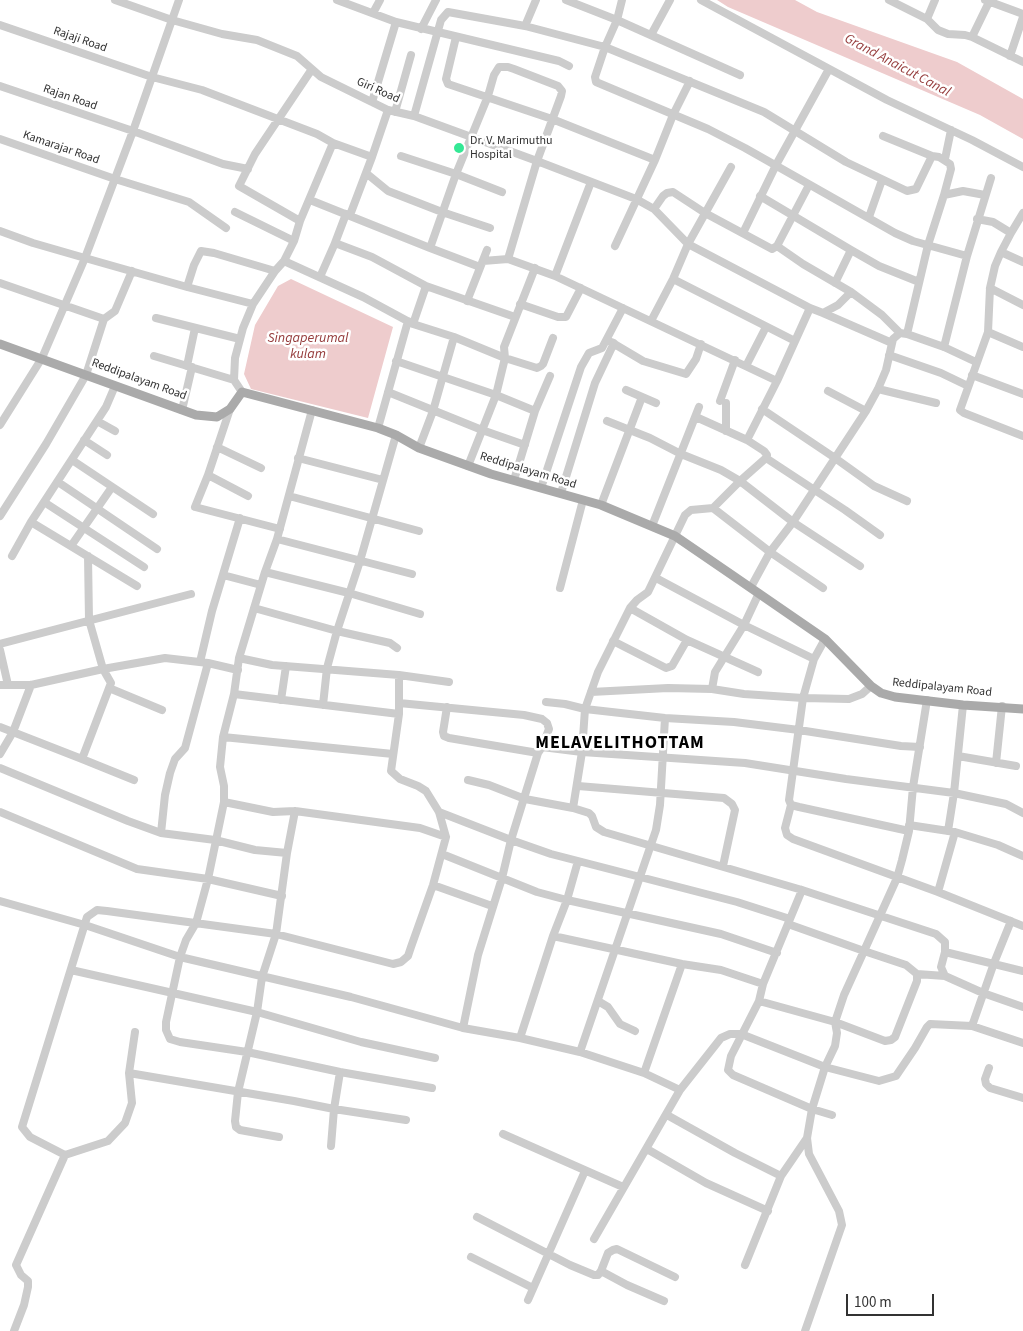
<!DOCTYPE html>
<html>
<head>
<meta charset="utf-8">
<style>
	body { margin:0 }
	#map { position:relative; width:1023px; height:1331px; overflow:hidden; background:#fff; font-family:"Source Sans 3",sans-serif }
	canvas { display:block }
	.scale { position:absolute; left:846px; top:1294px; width:88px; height:22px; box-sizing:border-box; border:2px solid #323232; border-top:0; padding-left:6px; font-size:15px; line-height:18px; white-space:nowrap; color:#323232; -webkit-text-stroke:4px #fff; paint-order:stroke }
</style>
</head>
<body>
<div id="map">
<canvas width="1023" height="1331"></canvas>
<div class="scale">100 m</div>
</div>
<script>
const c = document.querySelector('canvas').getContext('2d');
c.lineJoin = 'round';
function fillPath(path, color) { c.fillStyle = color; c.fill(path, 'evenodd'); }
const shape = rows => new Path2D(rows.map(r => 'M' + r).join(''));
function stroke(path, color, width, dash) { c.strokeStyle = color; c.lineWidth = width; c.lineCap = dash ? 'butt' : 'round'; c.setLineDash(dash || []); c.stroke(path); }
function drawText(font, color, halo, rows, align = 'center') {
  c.font = font + ' "Source Sans 3",sans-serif'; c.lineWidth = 5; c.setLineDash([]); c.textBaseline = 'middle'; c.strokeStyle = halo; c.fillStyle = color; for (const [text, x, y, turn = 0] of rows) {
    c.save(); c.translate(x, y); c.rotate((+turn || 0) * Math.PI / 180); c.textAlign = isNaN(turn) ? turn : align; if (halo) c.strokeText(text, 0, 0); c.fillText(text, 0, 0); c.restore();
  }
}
fillPath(shape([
	[717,0,795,0,817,12,957,62,1023,99,1023,139,980,115,728,7],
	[291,279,393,327,368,418,251,389,244,374,255,325,278,286]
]), '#eecccd');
stroke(shape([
	[115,0,172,20,222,34,257,40,297,56,321,77,388,110,414,116,537,161,636,199,654,209,663,196,667,193,673,192,705,213,772,249,777,246,809,185],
	[337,0,396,22,559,61,569,66],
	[566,0,617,20,740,75],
	[622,0,617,20,605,47,595,77,596,82,708,129,745,148,895,233,913,241,967,256],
	[701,0,887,100,972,140,1023,167],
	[889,0,927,19,938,30,948,34,965,35,972,37,1023,62],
	[985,0,1023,14],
	[373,13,380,0],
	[927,19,935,0],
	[0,25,152,77,202,90,317,134,333,143,300,221,294,241,284,261,275,271,214,253,201,251,194,265,187,287],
	[525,26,536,0],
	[421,29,436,0],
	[651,35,670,0],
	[456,37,446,79,448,84,552,119,655,160],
	[972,37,989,2],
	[1010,56,1023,17],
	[0,86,133,131,223,164,248,169],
	[372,102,396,22],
	[395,112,411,55],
	[414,116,441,20,448,12,525,26,605,47,764,112,846,162,907,191,916,189,932,156,939,157,950,164,951,169,944,195],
	[883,136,932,156],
	[0,139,115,179,189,202,226,228],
	[333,143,372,157,388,110],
	[401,156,456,174,502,192],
	[945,159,951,130],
	[366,173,388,191,442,212,490,228],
	[760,196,851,250,879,266,919,282],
	[310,200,430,248,456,174,488,96,494,75,499,67,508,67,514,69,558,86,562,91,561,96,537,161,508,259],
	[654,209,688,244,810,308,823,313,838,305,851,292],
	[235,212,294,241],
	[350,215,372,157],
	[869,217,882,180],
	[977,219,993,222,1011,233,1023,213],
	[300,221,239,186,255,154,312,69],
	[0,231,33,243,85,258,133,131,179,0],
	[743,233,776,165,829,69],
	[335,243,346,214],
	[615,246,655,160,673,115,690,81],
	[777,246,803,264,851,292,882,315,900,333],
	[430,248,480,267],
	[1001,252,1011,233],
	[284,261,363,297,413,324,454,337,433,411,419,448],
	[483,261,508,259,555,276,777,381],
	[555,276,591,182],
	[320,277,335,243,372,257,426,286,515,317],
	[673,279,795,341],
	[0,283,104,319],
	[835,283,851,250],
	[990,288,1023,305],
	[467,301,487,250],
	[253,304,275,271],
	[520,304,558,317,566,317,581,288],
	[823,313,892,343],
	[156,318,240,339],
	[651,321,673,279,688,244,731,167],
	[413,324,426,286],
	[988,332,990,288,995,266,1001,252,1023,262],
	[907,334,928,245,944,195,963,191,985,195],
	[454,337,505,358,537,368,541,366,543,364,553,338],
	[611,342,643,361,686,374,696,359,701,344],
	[944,347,967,256,991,178],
	[1023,347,988,332,960,410,964,413,1023,436],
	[889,355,941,373,968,386],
	[154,356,234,380],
	[396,361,496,395,535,411],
	[187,366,195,328],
	[746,366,766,327],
	[972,375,1023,394],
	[878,389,936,403],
	[626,390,656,403],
	[828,391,866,411],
	[388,392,482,430,525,445],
	[720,401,735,360],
	[230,409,208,475,195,507,280,529],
	[762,409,835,458,874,486,907,501],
	[182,410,192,367],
	[312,410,277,539,265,572,239,658,234,694,223,737,220,767,224,786,224,802,208,879,196,923,186,940,180,957,166,1022,166,1030,170,1039,180,1042,247,1052,340,1072,432,1088],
	[696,417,747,440,764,451,767,455,766,458,740,481,713,508],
	[97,421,115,431],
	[607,421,650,438,681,454,721,470,740,481,793,522,860,566],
	[0,425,42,358,85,258,187,287,253,304,243,328,235,358,234,380,242,392],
	[378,428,408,321],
	[726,431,726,403],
	[84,440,107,455],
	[747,440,777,381,810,308],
	[217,447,261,468],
	[298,458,383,480],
	[766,458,845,510,880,535],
	[72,460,153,514],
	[468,466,496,395,505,358,504,347,535,268],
	[208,475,248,496],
	[514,480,535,411,550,376],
	[58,482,157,549],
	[541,488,581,367,589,353,602,348,623,308],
	[561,493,595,383,614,343],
	[289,496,419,531],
	[44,502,144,567],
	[601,505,642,397],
	[0,516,46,444,86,375,104,319,115,311,132,271],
	[31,522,137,586],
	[652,526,699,407],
	[277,539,412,574],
	[71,546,112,487],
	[12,556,31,522,106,407,115,386],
	[265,572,349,593,420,614],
	[223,575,261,585],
	[656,578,744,625,814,659,825,639],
	[751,587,770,552,793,522,866,411,878,389,886,370,893,339,900,333,907,334,944,347,976,362],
	[560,588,583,500],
	[759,593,744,625,715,672,712,689,744,694,803,698,814,659],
	[254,608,337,631,390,643,397,648],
	[630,608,687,640,758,672],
	[613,641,666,668,672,666,687,640],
	[0,644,191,594],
	[0,650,8,685],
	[239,658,272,665,399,675,399,714],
	[200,662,212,611,240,518],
	[399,675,449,682],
	[0,685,31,685,103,669,165,658,208,663,238,670],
	[871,686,862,694,849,699,803,698,789,800,791,805,799,807,909,831],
	[109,688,162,710],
	[591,692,668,688,712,689],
	[281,700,286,666],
	[546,702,565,704,585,709,665,718,734,722,799,730,901,746,920,747],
	[399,703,524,715,542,719,547,723,549,729,542,747],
	[323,705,327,668,337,631,360,561,396,435],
	[447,707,443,732,444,736,449,738,538,753,542,747,582,752,745,763,846,779,954,793,1006,804,1023,813],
	[0,727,82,759,111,683,103,669,89,620,88,556],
	[223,737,393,754],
	[0,754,13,732,31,685],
	[958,756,1016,766],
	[82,759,134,780],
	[996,763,1002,706],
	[0,768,128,821,161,833,215,840,255,850,287,853],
	[468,780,489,785,525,799,573,808,582,752,585,709,598,672,630,608,637,600,648,592,685,515,691,510,713,508,770,552,823,588],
	[578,786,724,798,732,804,735,810,723,866],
	[224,802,273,812,295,811,420,828,446,837],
	[791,805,785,828,787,835,793,839,938,892,1023,926],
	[573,808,589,813,592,816,596,827,604,832,802,890,936,934,945,942,945,952,941,967,945,976,983,993,1023,1007],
	[0,812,137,869,208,879,282,896],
	[439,812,511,840,538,753],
	[909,825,955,832,998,845,1023,856],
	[948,831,954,793,963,705],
	[161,833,165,795,170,773,175,759,185,748,208,663],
	[442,854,537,892,567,900,721,934,777,953],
	[433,885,492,906],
	[802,890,763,984,759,1001,731,1056,728,1070,733,1075,812,1109,832,1115],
	[938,892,955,832],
	[0,901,85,925,180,957,351,997,463,1028,520,1038,580,1052,656,830,660,805,665,718],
	[1011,921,994,963,972,1026,1023,1043],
	[788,924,864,951,897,878,902,860,909,831,913,787,927,700],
	[553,936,682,964,721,970,763,984],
	[945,952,1023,971],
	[71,970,257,1012,361,1042,435,1058],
	[917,974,945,976],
	[598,1001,608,1007,620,1024,635,1031],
	[759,1001,835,1022,885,1041,891,1040,895,1037,917,981,917,974,906,965,864,951,844,995,835,1022,837,1033,835,1046,825,1067,812,1109,807,1138,809,1154,839,1211,842,1225,805,1331],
	[463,1028,478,955,502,878,511,840,551,854,737,902,790,919],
	[520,1038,553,936,567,900,578,861],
	[580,1052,644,1073,680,1090],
	[989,1068,985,1079,986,1084,990,1088,1023,1098],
	[129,1073,294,1101,334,1109,406,1120],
	[644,1073,682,964],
	[667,1115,735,1153,781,1176],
	[503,1134,623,1187],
	[279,1137,240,1130,236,1127,235,1121,238,1092,257,1012,262,977,276,934,287,853,295,811],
	[331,1146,334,1109,340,1072],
	[647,1149,706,1183,768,1211],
	[65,1155,108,1141,125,1123,132,1103,129,1073,135,1032],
	[477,1217,570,1265,594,1275,598,1275,601,1271,608,1253,613,1250,617,1249,675,1277],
	[594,1239,680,1090,721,1038,730,1034,741,1034,825,1067,879,1081,896,1076,915,1048,927,1027,930,1024,972,1026],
	[471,1257,533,1288],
	[745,1265,781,1176,807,1138],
	[601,1271,627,1285,664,1301],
	[528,1300,585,1171],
	[14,1331,24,1305,28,1287,28,1281,21,1275,16,1265,65,1155,30,1137,22,1127,87,917,97,910,107,911,276,934,393,964,401,962,408,956,411,947,433,885,446,837,439,812,426,791,418,786,400,779,391,771,399,714,234,694]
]), '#ccc', 8);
stroke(shape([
	[0,344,196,415,217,417,230,409,242,392,378,428,396,435,419,448,491,474,601,505,675,536,732,575,825,639,871,686,881,693,895,697,963,705,1023,709]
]), '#aaa', 9);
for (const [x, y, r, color] of [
	[459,148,6,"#34e895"]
]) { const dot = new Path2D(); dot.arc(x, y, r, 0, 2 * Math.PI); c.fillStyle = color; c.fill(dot); stroke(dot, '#fff', 2); }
drawText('12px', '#323232', '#fff', [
	["Rajaji Road",80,40,19],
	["Giri Road",378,91,24],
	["Rajan Road",70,98,19],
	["Kamarajar Road",61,148,19],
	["Reddipalayam Road",139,380,20],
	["Reddipalayam Road",528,471,17],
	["Reddipalayam Road",942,688,6]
]);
drawText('12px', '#323232', '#fff', [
	["Dr. V. Marimuthu",470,141],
	["Hospital",470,155]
], 'left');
drawText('italic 14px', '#963d3d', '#fff', [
	["Grand Anaicut Canal",897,66,28],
	["Singaperumal",308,339],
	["kulam",308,355]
]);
c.letterSpacing = '1px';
drawText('bold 18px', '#000', '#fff', [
	["MELAVELITHOTTAM",620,744]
]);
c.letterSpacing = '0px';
</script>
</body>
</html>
